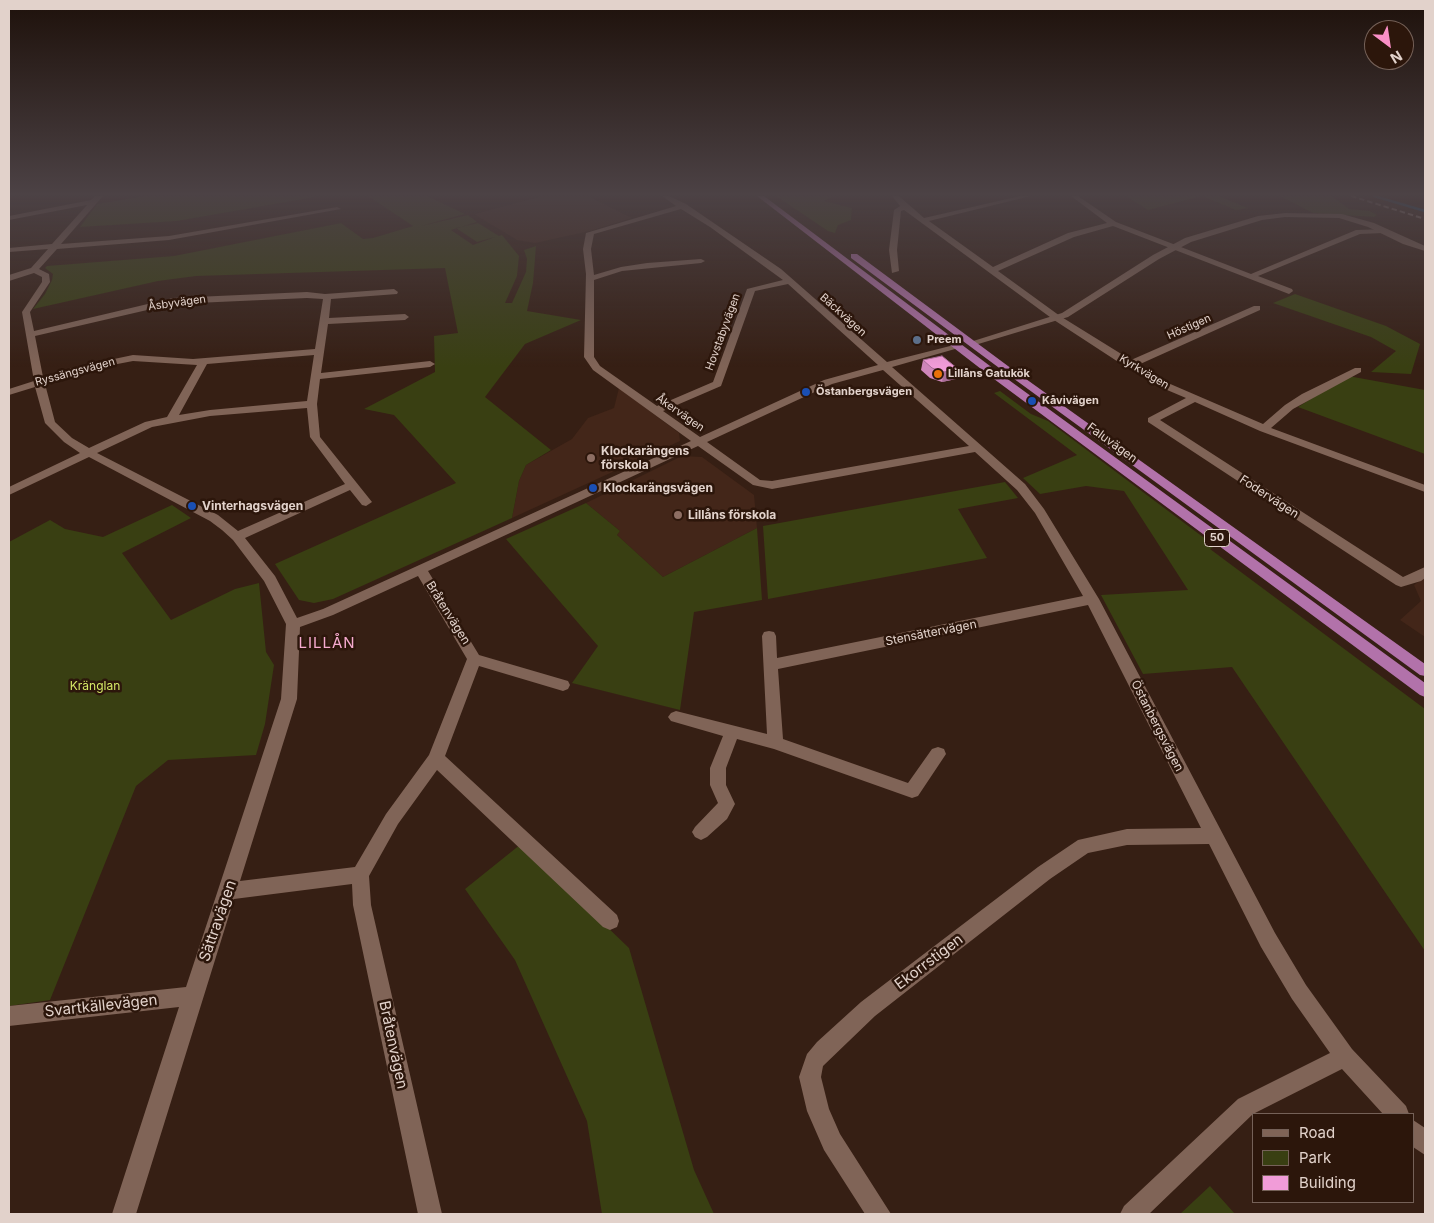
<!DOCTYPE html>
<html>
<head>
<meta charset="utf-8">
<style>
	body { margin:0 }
	#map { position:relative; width:1434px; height:1223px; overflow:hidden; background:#361f14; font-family:Inter,sans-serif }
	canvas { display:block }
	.frame { position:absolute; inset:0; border:10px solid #e2d2cb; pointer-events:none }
	.legend { position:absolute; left:1252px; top:1113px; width:162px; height:90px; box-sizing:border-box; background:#2c160b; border:1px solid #756158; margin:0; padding:6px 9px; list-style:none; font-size:15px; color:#e2d2cb }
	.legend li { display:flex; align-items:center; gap:10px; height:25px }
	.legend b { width:25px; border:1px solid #756158 }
	.north { position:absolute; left:1364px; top:20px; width:50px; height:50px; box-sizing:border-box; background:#2c160b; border:1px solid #756158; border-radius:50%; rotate:149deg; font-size:14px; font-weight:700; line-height:20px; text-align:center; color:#e2d2cb }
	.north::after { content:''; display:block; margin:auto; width:18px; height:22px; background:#fa8fc6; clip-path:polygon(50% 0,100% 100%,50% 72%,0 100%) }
</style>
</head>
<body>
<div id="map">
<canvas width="1434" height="1223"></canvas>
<div class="frame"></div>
<ul class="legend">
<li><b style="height:6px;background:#806457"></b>Road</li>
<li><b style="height:14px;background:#393f12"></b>Park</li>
<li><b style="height:14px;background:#f19cd8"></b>Building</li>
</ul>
<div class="north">N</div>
</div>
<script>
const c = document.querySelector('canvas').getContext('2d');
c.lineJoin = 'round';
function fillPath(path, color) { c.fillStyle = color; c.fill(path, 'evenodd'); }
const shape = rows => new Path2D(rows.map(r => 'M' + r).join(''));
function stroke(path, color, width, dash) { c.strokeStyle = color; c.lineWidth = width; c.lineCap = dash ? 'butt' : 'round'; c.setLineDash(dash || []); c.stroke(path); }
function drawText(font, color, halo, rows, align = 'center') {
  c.font = font + ' Inter,sans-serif'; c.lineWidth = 5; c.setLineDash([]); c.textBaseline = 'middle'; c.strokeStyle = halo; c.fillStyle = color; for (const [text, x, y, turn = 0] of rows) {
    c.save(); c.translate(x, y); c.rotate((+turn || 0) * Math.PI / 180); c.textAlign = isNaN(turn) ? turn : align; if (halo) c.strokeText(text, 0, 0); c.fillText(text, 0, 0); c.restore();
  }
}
fillPath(shape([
	[543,196,588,196,632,218,590,231,535,243,517,240,474,214],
	[619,388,679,433,680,441,512,518,519,481,526,465,572,439,588,418,614,408],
	[682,456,702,457,754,495,757,528,663,577,617,535,620,531,586,503],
	[1425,577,1425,637,1400,620,1421,601,1414,585]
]), '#432619');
fillPath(shape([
	[144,196,313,196,315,197,177,221,80,227,97,204],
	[368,196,427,196,465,214,421,226,468,215,477,222,451,230,473,245,495,237,477,242,456,228,478,223,499,236,502,235,519,256,517,276,505,303,512,303,526,272,527,259,524,250,536,246,533,283,527,311,581,320,525,344,485,397,551,450,526,465,519,481,512,518,333,599,314,603,299,600,275,564,456,483,394,415,364,409,435,372,434,336,458,333,445,268,196,276,158,281,33,309,45,294,52,280,53,274,45,268,47,266,174,256,341,223,363,239,373,238,413,226],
	[776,196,834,196,824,201,852,208,851,220,838,225,835,233,828,231],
	[1126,196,1219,196,1248,208,1236,210,1202,196,1148,210],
	[1280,196,1332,196,1349,209,1370,211,1377,215,1374,217,1313,213],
	[1295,294,1386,326,1420,344,1411,374,1371,372,1396,351,1371,337,1273,303],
	[1348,376,1425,390,1425,454,1298,407],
	[1000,391,1031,414,1048,421,1215,546,1210,549,1425,709,1425,951,1232,667,1143,674,1101,595,1188,590,1124,491,1086,486,1040,494,1023,478,1077,455,994,393],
	[1005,482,1018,498,958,509,987,558,768,599,763,526],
	[586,503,620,531,617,535,663,577,757,528,762,600,694,612,680,710,572,683,598,646,506,539],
	[172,505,191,518,122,553,171,620,235,589,259,583,266,652,274,665,265,724,256,755,168,760,136,786,50,1000,9,1006,9,542,50,520,65,529,103,537],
	[521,844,629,948,694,1170,714,1214,602,1214,587,1121,515,960,465,889],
	[1210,1186,1235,1214,1180,1214]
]), '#393f12');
stroke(shape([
	[1374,196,1425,211]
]), '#005e9c', 2.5);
fillPath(shape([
	[95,196,103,196,61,244,169,236,337,207,341,209,169,240,57,249,39,269,49,274,50,282,30,312,34,331,173,298,307,292,325,294,394,289,398,292,397,294,331,299,329,318,405,314,409,317,405,320,328,324,321,373,430,361,435,364,430,367,320,379,317,404,320,437,372,502,366,506,362,505,350,490,245,538,275,576,297,618,323,609,691,441,593,370,584,357,586,274,583,249,586,233,676,206,662,196,669,196,686,204,781,269,887,362,962,343,962,347,892,367,1025,484,1044,509,1099,599,1275,933,1306,985,1352,1049,1406,1106,1409,1114,1383,1114,1342,1069,1253,1114,1149,1214,1120,1214,1124,1206,1238,1099,1330,1053,1292,999,1261,947,1209,844,1127,845,1088,853,1050,879,875,1016,823,1066,821,1077,829,1109,840,1134,891,1214,865,1214,824,1150,807,1111,799,1077,807,1054,817,1042,861,1002,1038,867,1078,840,1127,829,1201,828,1088,605,778,669,783,739,908,783,932,749,938,747,944,749,946,754,918,796,912,798,774,749,737,739,726,768,726,785,735,804,727,819,707,837,701,840,695,837,692,832,695,827,718,803,710,785,710,768,723,736,671,721,668,717,671,713,676,711,767,734,762,636,764,632,769,631,774,632,776,636,777,658,1083,596,1035,513,1017,490,975,452,772,489,753,485,698,446,428,571,479,655,568,681,570,685,568,689,563,691,479,666,445,756,617,915,619,921,617,927,610,930,603,927,437,770,398,824,369,876,371,905,442,1214,418,1214,353,905,352,884,234,899,136,1214,112,1214,179,1007,9,1026,9,1006,186,987,281,699,286,624,264,581,233,540,222,530,210,521,89,457,9,495,9,487,80,453,64,442,45,423,35,387,9,395,9,389,34,381,22,312,42,282,42,277,34,273,9,281,9,275,31,268,48,249,9,252,9,248,52,244,87,205,9,220,9,216,91,200,95,196],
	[681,209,710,227,783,280,747,289,713,382,657,406,600,366,594,357,594,280,622,271,701,263,705,261,701,259,647,263,621,267,594,275,591,249,594,234,681,209],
	[788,284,878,365,824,380,700,437,663,411,721,386,755,291,788,284],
	[307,298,323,299,315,349,193,359,133,355,76,367,43,377,35,336,173,304,307,298],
	[314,355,307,401,210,410,179,415,207,364,314,355],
	[133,361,197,365,167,417,145,422,89,448,72,438,55,422,45,384,81,371,133,361],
	[883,370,969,446,772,481,760,480,707,442,832,384,883,370],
	[307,408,310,437,345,484,238,531,218,515,97,453,152,427,210,416,307,408],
	[418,576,467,659,429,755,386,814,355,867,240,881,297,699,300,627,333,615,418,576],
	[892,196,899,196,924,218,1020,196,1031,196,929,221,993,267,1068,233,1107,223,1071,196,1078,196,1116,222,1251,274,1356,230,1386,229,1387,231,1383,233,1360,234,1258,276,1292,289,1293,291,1289,294,1113,226,1074,237,998,271,1060,316,1131,360,1254,306,1260,306,1260,310,1138,365,1168,383,1263,424,1285,405,1302,394,1355,368,1361,368,1361,372,1293,409,1271,428,1425,485,1425,492,1260,431,1195,402,1160,420,1403,577,1425,567,1425,578,1421,581,1401,587,1396,585,1148,422,1148,418,1186,398,1160,387,1126,367,1054,320,904,210,901,211,897,250,899,271,892,273,889,250,894,210,900,206,892,196],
	[1413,1120,1425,1128,1425,1155,1413,1147,1413,1120]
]), '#806457');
fillPath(shape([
	[1285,213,1342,214,1374,223,1425,246,1425,251,1403,244,1368,227,1339,218,1285,217,1262,220,1191,242,1159,259,1068,317,975,345,967,343,1062,313,1153,255,1185,238,1258,216,1285,213]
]), '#806457');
fillPath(shape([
	[757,196,764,196,1002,375,1425,683,1425,697,1420,695,994,379,757,196],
	[851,254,857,254,1012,369,1425,664,1425,676,1420,675,1006,373,851,258,851,254]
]), '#b272aa');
stroke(shape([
	[1351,196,1425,219]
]), '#a49189', 2, [5.5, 3]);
fillPath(shape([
	[923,360,956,379,942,382,930,378,921,370]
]), '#cf86ba');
fillPath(shape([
	[958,369,956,379,942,382,944,372]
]), '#a96d97');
const building = shape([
	[942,356,958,369,944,372,932,368,923,360,942,356]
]);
fillPath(building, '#f19cd8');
stroke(building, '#a96d97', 1);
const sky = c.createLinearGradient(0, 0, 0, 367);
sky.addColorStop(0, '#1e110b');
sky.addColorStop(0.53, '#4c4245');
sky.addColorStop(1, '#4c424500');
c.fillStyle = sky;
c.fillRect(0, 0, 1434, 367);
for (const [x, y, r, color] of [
	[917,340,5,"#5c6f8a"],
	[938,374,5,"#e8710a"],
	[806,392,5,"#1a4fb4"],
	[1032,401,5,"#1a4fb4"],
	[591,458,5,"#8d6e63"],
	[593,488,5,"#1a4fb4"],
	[192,506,5,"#1a4fb4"],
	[678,515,5,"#8d6e63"]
]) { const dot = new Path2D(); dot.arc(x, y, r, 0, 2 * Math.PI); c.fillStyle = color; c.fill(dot); stroke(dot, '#2c160b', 2); }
drawText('11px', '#e2d2cb', '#2c160b', [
	["Åsbyvägen",177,303,-8],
	["Bäckvägen",843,315,42],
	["Höstigen",1189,327,-24],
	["Hovstabyvägen",723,332,-70],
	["Ryssängsvägen",75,372,-15],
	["Kyrkvägen",1144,372,31],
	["Åkervägen",680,413,35]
]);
drawText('bold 11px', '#e2d2cb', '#2c160b', [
	["Preem",927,340],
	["Lillåns Gatukök",948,374],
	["Östanbergsvägen",816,392],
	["Kåvivägen",1042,401]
], 'left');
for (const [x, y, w] of [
	[1217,538,25]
]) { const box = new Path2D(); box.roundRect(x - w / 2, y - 8.5, w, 17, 4); c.fillStyle = '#2c160b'; c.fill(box); stroke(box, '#e2d2cb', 1); }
drawText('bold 11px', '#e2d2cb', null, [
	["50",1217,538]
]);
drawText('12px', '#e2d2cb', '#2c160b', [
	["Faluvägen",1112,443,36],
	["Fodervägen",1269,497,33],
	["Bråtenvägen",448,613,58],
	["Stensättervägen",931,633,-11],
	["Östanbergsvägen",1157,726,63]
]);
drawText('bold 12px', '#e2d2cb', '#2c160b', [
	["Klockarängens",601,451],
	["förskola",601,465],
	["Klockarängsvägen",603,488],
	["Vinterhagsvägen",202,506],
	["Lillåns förskola",688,515]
], 'left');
drawText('12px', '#d5e766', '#2c160b', [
	["Kränglan",95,686]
]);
c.letterSpacing = '1px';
drawText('15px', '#f7abd0', '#2c160b', [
	["LILLÅN",327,643]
]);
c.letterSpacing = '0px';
drawText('15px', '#e2d2cb', '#2c160b', [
	["Sättravägen",218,921,-71],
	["Ekorrstigen",929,962,-37],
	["Svartkällevägen",101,1006,-6],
	["Bråtenvägen",393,1045,78]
]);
</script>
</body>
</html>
